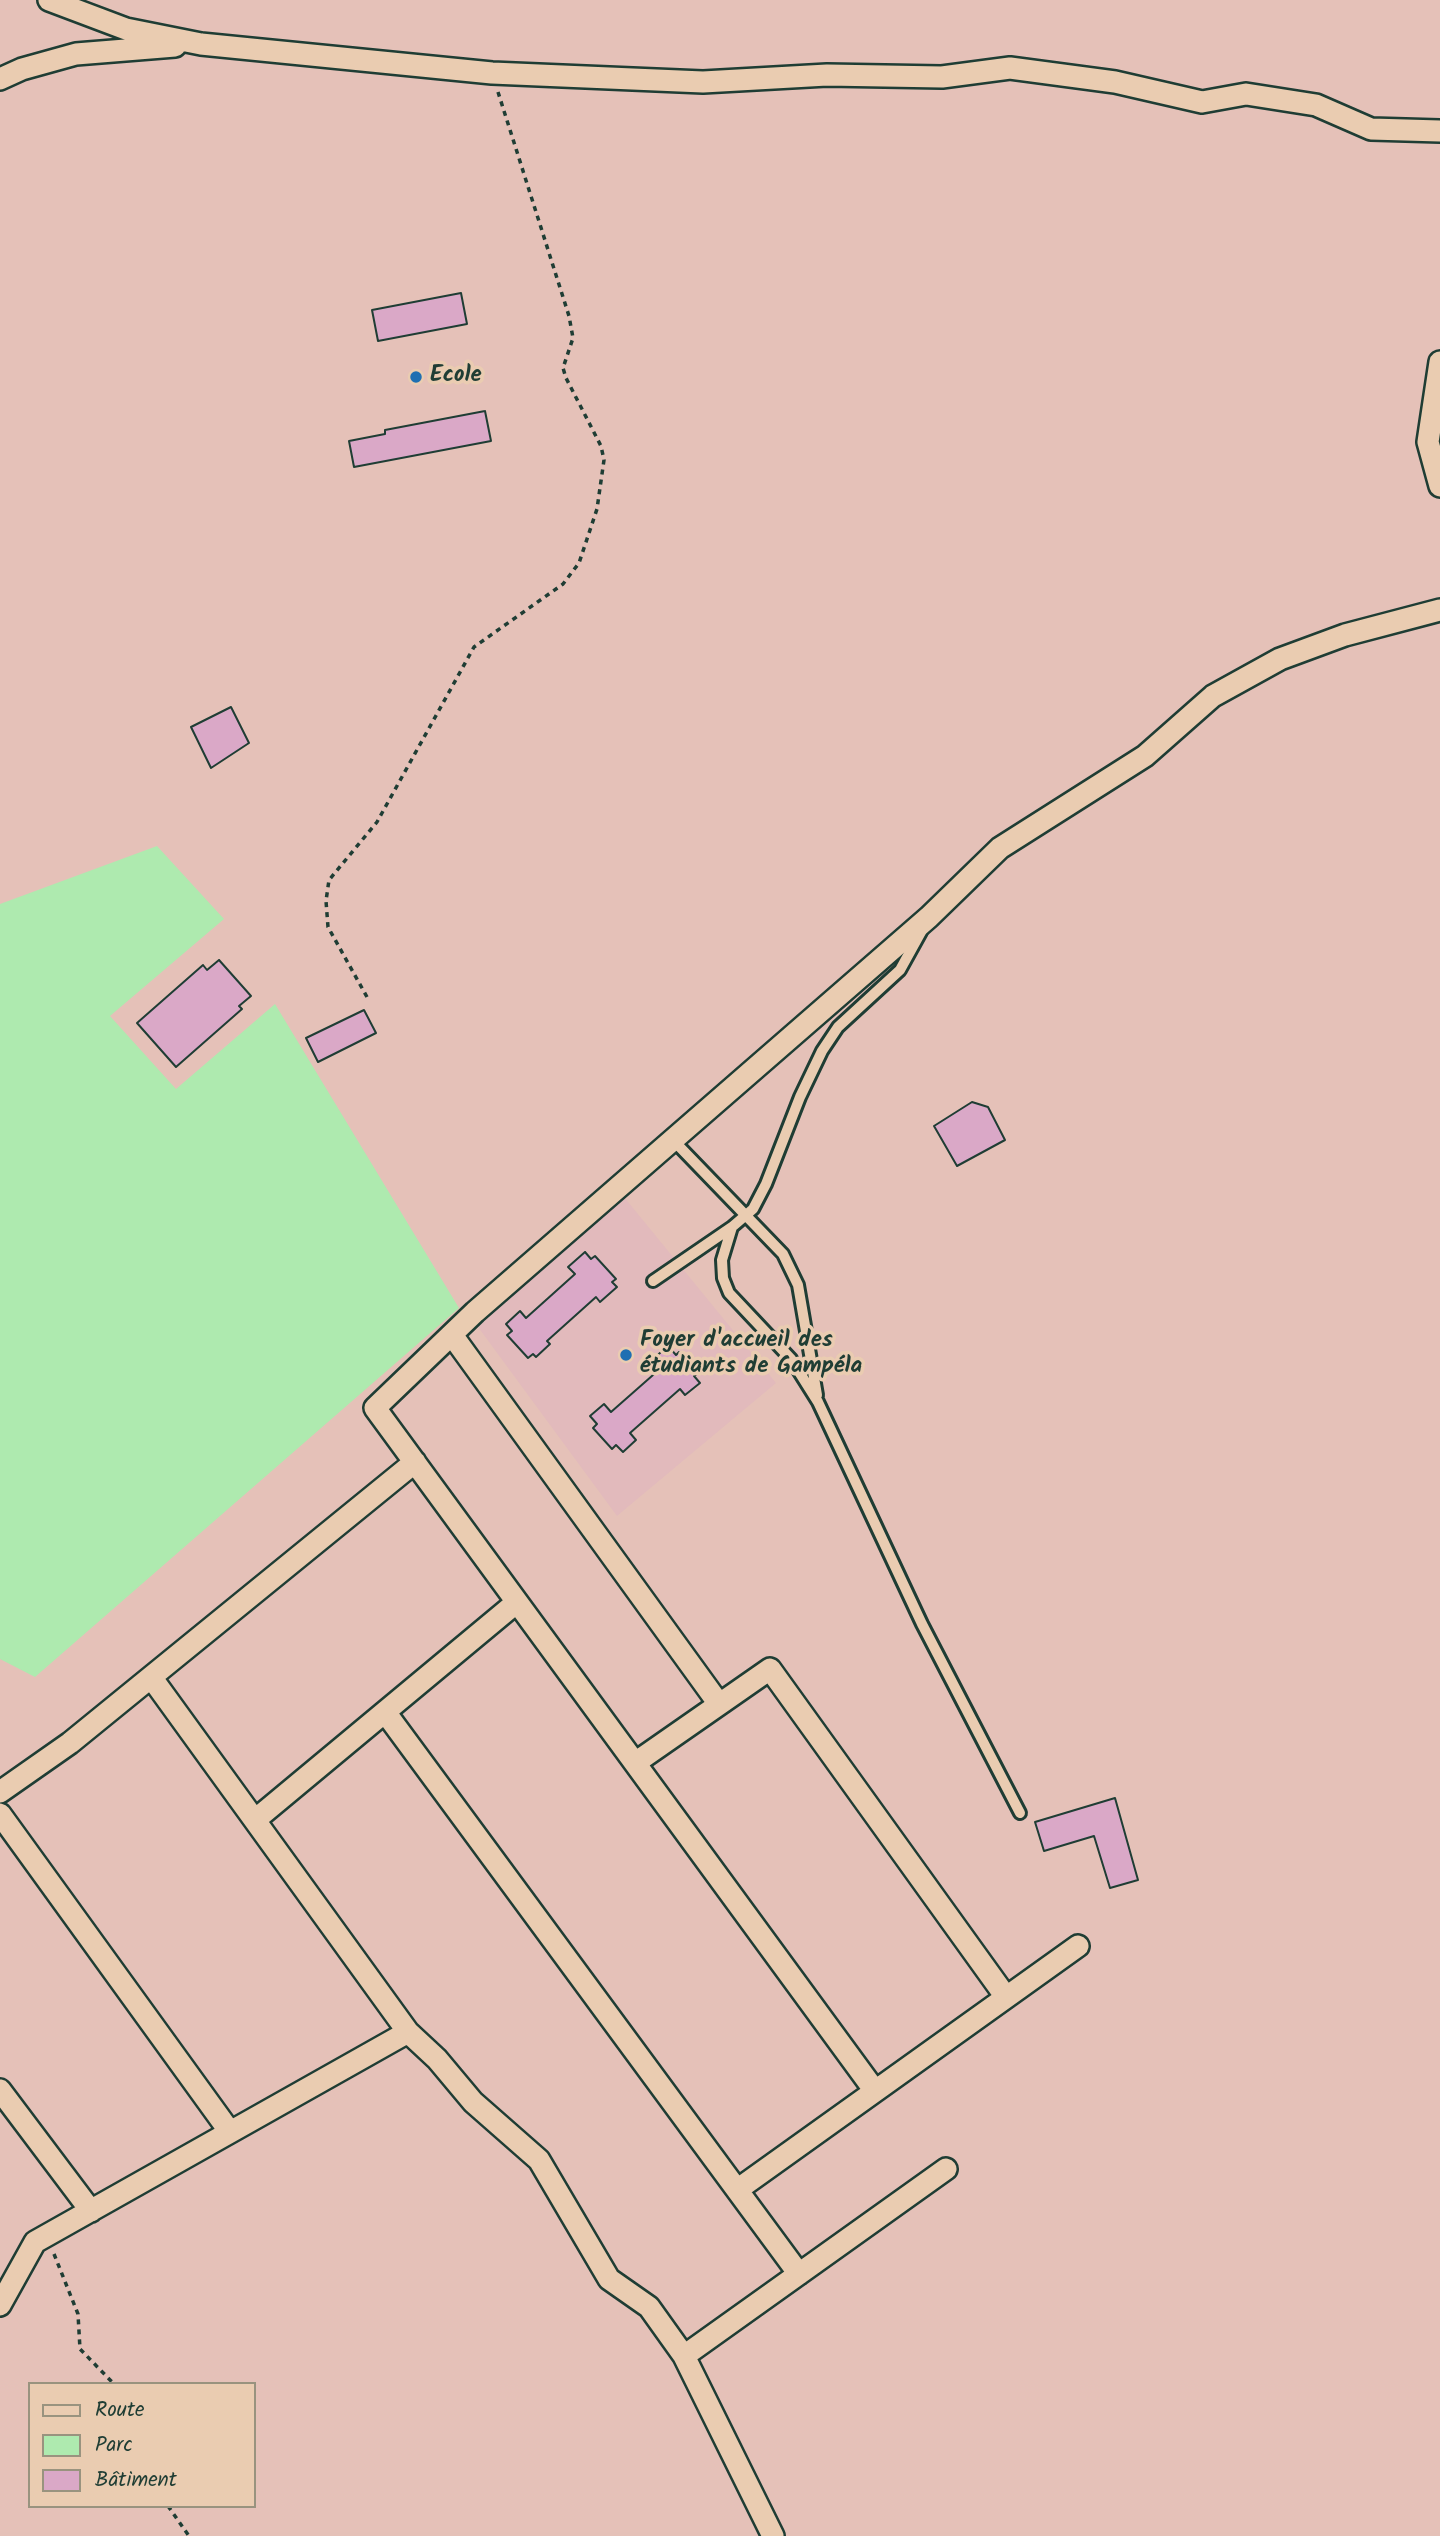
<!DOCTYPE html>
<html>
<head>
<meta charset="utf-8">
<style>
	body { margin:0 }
	#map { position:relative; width:1440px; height:2536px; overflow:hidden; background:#e5c1b8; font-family:Kalam,sans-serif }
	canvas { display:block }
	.legend { position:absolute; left:28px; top:2382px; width:228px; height:126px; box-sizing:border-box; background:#eaccb1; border:2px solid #99937f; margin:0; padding:9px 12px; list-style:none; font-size:21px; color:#1f3d34 }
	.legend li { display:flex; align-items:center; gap:14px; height:35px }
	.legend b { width:35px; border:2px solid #99937f }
</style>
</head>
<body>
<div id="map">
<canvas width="1440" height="2536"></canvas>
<ul class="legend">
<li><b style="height:9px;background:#eaccb1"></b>Route</li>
<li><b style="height:19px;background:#aeeaaf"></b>Parc</li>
<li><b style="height:19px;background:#daa8c7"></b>Bâtiment</li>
</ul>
</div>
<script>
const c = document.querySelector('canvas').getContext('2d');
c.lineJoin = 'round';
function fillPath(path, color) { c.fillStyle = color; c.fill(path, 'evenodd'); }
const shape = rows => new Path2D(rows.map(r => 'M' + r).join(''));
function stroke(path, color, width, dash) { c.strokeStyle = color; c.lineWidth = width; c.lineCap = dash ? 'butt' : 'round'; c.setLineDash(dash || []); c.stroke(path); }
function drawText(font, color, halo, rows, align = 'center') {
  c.font = font + ' Kalam,sans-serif'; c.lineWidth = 7; c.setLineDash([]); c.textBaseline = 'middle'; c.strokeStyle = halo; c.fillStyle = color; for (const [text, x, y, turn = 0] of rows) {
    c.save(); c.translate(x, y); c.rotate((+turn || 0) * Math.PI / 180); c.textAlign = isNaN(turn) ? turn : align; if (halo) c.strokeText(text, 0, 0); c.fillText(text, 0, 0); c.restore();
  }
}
fillPath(shape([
	[624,1197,776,1383,617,1516,478,1327]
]), '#e2babc');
fillPath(shape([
	[157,846,224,919,110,1016,176,1089,275,1004,459,1308,35,1677,0,1659,0,904]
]), '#aeeaaf');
const building = shape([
	[461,293,467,324,378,341,372,310,461,293],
	[485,411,491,441,354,467,349,441,385,434,385,430,485,411],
	[231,707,249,743,211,768,191,727,231,707],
	[219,960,251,996,239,1006,242,1009,176,1067,137,1023,203,965,207,970,219,960],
	[364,1010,376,1033,318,1062,306,1038,364,1010],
	[972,1102,988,1107,1005,1140,957,1166,934,1126,972,1102],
	[585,1252,591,1259,595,1256,616,1279,612,1282,617,1287,600,1302,596,1297,547,1341,550,1344,536,1357,533,1354,528,1358,507,1335,512,1331,506,1324,520,1311,526,1318,575,1274,568,1267,585,1252],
	[668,1346,676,1355,679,1352,698,1373,694,1376,700,1383,685,1395,680,1389,630,1433,636,1440,623,1452,616,1445,612,1449,593,1428,597,1424,590,1416,604,1404,611,1412,661,1368,653,1359,668,1346],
	[1115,1798,1138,1880,1110,1888,1094,1836,1044,1851,1035,1822,1115,1798]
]);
fillPath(building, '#daa8c7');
stroke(building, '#1f3d34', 2);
const service = shape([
	[673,1140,783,1254,798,1285,817,1395],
	[732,1227,722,1260,723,1278,729,1293,791,1359,818,1402,922,1624,1020,1813],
	[653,1281,732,1227,753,1209,766,1184,800,1097,822,1051,838,1027,900,970,921,932]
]);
const minor = shape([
	[49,0,126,29,201,44,492,73,703,82,827,75,942,77,1010,68,1115,82,1202,102,1246,94,1316,105,1371,129,1440,131],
	[0,79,22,69,76,54,175,46],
	[1440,362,1428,442,1440,486],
	[452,1335,719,1704],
	[151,1677,408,2032,437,2059,473,2102,539,2160,609,2279,649,2307,684,2356,773,2536],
	[385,1712,799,2274],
	[635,1763,770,1669,1006,1997],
	[0,1792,70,1743,415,1462],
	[0,1814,230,2132],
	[255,1820,517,1602],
	[0,2090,91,2211],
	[875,2091,375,1408,475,1312,929,917,1000,848,1145,756,1213,696,1280,659,1345,635,1440,610],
	[737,2190,1078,1946],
	[0,2305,35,2242,408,2032],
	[684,2356,946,2169]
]);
stroke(service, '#1f3d34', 16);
stroke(minor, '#1f3d34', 26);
stroke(shape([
	[367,997,328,927,326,901,329,880,377,822,474,647,563,584,579,563,597,509,604,460,601,446,566,378,563,368,573,338,569,316,498,92],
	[54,2254,78,2314,80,2349,114,2384],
	[168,2506,189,2536]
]), '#1f3d34', 3.5, [5, 5]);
stroke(service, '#eaccb1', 10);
stroke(minor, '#eaccb1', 21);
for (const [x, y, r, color] of [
	[416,377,7,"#1f6fb2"],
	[626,1355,7,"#1f6fb2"]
]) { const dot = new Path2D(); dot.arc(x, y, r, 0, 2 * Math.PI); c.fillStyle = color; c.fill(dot); stroke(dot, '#eaccb1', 2.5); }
drawText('bold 23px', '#1f3d34', '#eaccb1', [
	["Ecole",430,377],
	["Foyer d'accueil des",640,1342],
	["étudiants de Gampéla",640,1368]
], 'left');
</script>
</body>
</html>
